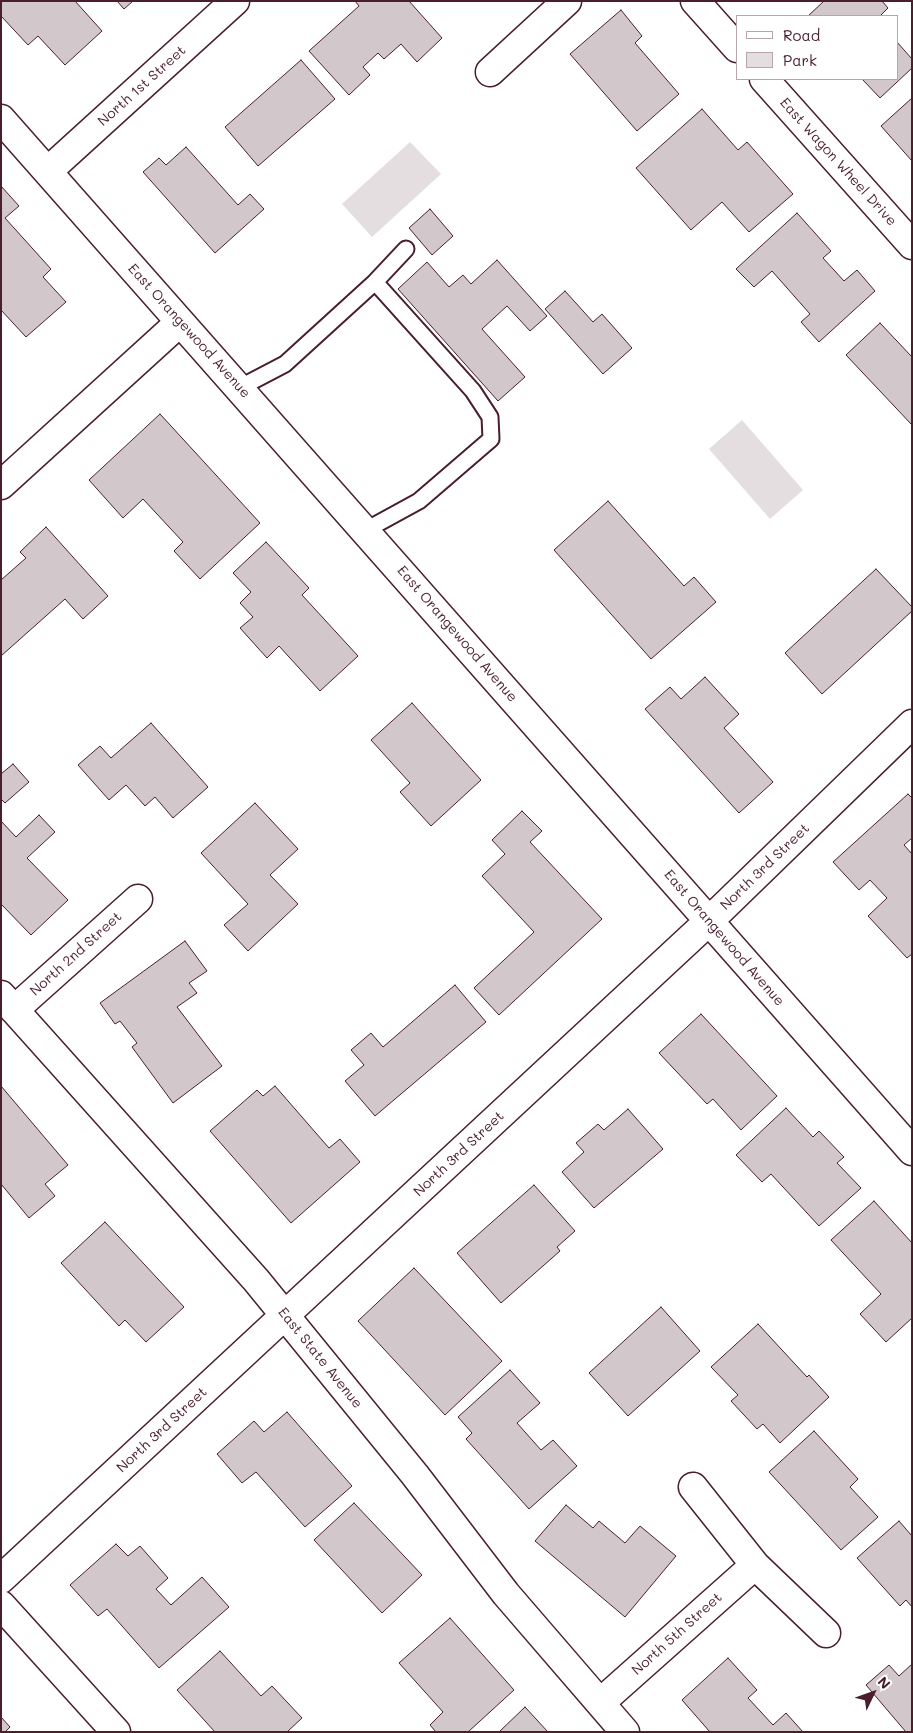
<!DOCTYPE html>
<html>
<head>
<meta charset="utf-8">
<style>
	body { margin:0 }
	#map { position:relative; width:913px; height:1733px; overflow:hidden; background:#fff; font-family:Mali,sans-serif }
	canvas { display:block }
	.frame { position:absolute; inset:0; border:2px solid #4a1f2b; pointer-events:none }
	.legend { position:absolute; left:736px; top:15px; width:162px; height:65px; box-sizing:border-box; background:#fff; border:1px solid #b7a5aa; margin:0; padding:6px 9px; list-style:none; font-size:15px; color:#4a1f2b }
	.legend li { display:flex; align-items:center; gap:10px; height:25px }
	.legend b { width:25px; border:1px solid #b7a5aa }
	.north { position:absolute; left:848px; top:1668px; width:50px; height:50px; -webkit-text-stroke:4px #fff; paint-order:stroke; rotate:48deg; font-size:14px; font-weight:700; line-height:20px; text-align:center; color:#4a1f2b }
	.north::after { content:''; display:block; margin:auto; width:18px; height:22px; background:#4a1f2b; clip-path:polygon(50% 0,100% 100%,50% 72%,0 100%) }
</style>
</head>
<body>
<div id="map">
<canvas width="913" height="1733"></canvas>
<div class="frame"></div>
<ul class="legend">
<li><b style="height:6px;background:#fff"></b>Road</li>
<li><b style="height:14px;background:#e5dee0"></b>Park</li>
</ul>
<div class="north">N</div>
</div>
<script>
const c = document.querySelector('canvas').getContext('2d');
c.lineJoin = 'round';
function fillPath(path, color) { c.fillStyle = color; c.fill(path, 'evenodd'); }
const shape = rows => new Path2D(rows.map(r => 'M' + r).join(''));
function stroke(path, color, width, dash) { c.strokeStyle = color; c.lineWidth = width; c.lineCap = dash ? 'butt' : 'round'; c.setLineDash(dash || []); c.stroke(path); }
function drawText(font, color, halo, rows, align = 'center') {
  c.font = font + ' Mali,sans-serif'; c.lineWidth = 4; c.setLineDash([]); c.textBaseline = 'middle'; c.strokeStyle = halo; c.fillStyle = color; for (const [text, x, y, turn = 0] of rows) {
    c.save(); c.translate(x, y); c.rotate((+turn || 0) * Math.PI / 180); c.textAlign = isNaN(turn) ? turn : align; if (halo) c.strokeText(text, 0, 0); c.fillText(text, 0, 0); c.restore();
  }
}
fillPath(shape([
	[410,142,441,174,372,237,342,204],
	[742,420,803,490,770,519,709,449]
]), '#e5dee0');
const building = shape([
	[1,1,75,1,102,31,65,65,38,36,28,45,1,16,1,1],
	[117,1,133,1,124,9,117,1],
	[355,1,409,1,442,38,417,62,401,44,384,59,378,53,363,67,370,75,349,95,309,51,359,6,355,1],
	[824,1,882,1,888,8,880,16,808,16,824,1],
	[621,10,642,36,635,43,679,94,637,131,570,54,621,10],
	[897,42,912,59,912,68,880,98,862,79,897,79,897,42],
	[301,60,335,99,258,166,225,127,301,60],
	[912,98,912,161,881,126,912,98],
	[702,109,738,150,747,142,793,194,749,232,722,202,691,230,636,168,702,109],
	[186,147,238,205,250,194,264,209,215,253,143,172,159,158,166,165,186,147],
	[1,186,19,206,5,218,51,269,43,277,66,302,26,337,1,310,1,186],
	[430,209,453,236,432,255,409,228,430,209],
	[797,213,831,251,823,258,844,281,857,270,875,291,819,342,801,322,810,314,772,271,754,287,736,269,797,213],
	[497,260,547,316,530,331,507,306,482,329,525,377,498,401,398,289,427,262,449,287,463,275,471,284,497,260],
	[565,291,593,322,602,314,632,348,603,374,545,309,565,291],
	[880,323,912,357,912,425,846,355,880,323],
	[160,414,260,523,200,579,174,551,183,542,143,499,123,518,89,480,160,414],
	[608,501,684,586,694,577,716,602,651,659,554,550,608,501],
	[46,527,108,596,83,619,65,599,1,656,1,580,26,558,20,552,46,527],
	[266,542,309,588,302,595,358,656,320,691,279,646,267,658,240,628,253,617,240,603,251,592,233,573,266,542],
	[876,569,912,607,912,611,822,694,785,653,876,569],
	[705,677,739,714,724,728,773,782,739,813,645,709,670,687,681,699,705,677],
	[412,703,481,780,431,826,400,792,410,783,371,740,412,703],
	[151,723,208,787,173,818,155,797,145,806,126,785,109,800,78,765,100,746,111,758,151,723],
	[13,764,29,782,5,803,1,799,1,774,13,764],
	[908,794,912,798,912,838,904,845,912,854,912,954,907,958,868,916,887,898,870,880,859,890,833,862,908,794],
	[255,803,298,849,270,875,298,904,248,951,224,925,248,904,201,853,255,803],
	[522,811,542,831,530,842,602,919,499,1015,474,988,534,932,482,876,505,854,492,840,522,811],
	[39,815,55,832,27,858,68,900,31,935,1,904,1,821,16,837,39,815],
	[185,941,207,971,189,983,197,993,177,1007,222,1066,173,1103,132,1047,137,1043,120,1021,115,1024,100,1003,185,941],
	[455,985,486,1022,375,1116,345,1081,364,1065,351,1050,371,1033,383,1047,455,985],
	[701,1014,777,1096,741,1130,713,1099,707,1104,659,1053,701,1014],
	[1,1086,68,1165,45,1184,55,1196,29,1218,1,1184,1,1086],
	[275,1086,329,1148,340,1139,360,1162,291,1223,210,1131,257,1090,263,1096,275,1086],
	[786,1108,813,1137,819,1131,844,1157,837,1163,861,1188,819,1226,771,1174,762,1182,736,1155,786,1108],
	[628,1109,663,1149,594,1208,562,1172,584,1152,576,1143,598,1124,604,1130,628,1109],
	[534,1185,575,1231,557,1247,560,1251,501,1303,457,1253,534,1185],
	[874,1201,912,1243,912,1318,886,1342,860,1314,881,1294,831,1240,874,1201],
	[105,1222,184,1307,146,1342,125,1320,119,1326,61,1263,105,1222],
	[414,1268,502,1361,445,1415,358,1321,414,1268],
	[661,1307,700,1351,628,1416,589,1373,661,1307],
	[758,1324,807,1377,809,1375,829,1397,780,1443,763,1424,757,1429,731,1401,738,1395,711,1367,758,1324],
	[510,1370,540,1403,517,1423,541,1450,553,1440,577,1466,529,1509,466,1439,472,1433,458,1417,510,1370],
	[287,1412,352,1486,305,1527,256,1472,242,1483,217,1454,254,1421,264,1432,287,1412],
	[814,1431,858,1479,850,1487,878,1517,841,1550,769,1472,814,1431],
	[354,1503,422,1575,382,1613,314,1540,354,1503],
	[566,1505,593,1528,599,1521,625,1543,640,1526,676,1556,625,1617,535,1541,566,1505],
	[899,1521,912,1536,912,1607,906,1600,900,1606,857,1558,899,1521],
	[116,1544,128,1556,140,1546,168,1578,156,1589,171,1605,202,1577,229,1607,159,1668,107,1609,98,1616,70,1585,116,1544],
	[450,1618,514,1690,468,1732,436,1732,430,1725,443,1712,399,1663,450,1618],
	[220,1651,261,1696,272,1686,302,1718,287,1732,215,1732,177,1690,220,1651],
	[728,1658,757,1690,748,1698,773,1725,786,1713,803,1732,710,1732,682,1700,728,1658],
	[912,1664,912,1732,906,1732,866,1685,889,1665,899,1676,912,1664],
	[525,1707,548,1732,499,1732,525,1707],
	[1,1717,10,1727,5,1732,1,1732,1,1717]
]);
fillPath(building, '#d2c7cb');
stroke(building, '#4a1f2b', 1);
const lane = shape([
	[241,387,285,364,375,282,406,249],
	[366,530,419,501,491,439,490,417,473,391,375,282]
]);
const street = shape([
	[695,1,737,48],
	[490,72,567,1],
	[764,79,912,245],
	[1,119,912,1151],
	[48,171,235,1],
	[1,485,179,323],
	[1,995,256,1280,415,1475,506,1594,625,1732],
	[14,1010,138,899],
	[693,1487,755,1565,826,1633],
	[1,1579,709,921,912,724],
	[1,1605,116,1732],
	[600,1703,755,1565]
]);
stroke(lane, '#4a1f2b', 19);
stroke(street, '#4a1f2b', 31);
stroke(lane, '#fff', 15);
stroke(street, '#fff', 28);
drawText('14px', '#4a1f2b', '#fff', [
	["North 1st Street",142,86,-42],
	["East Wagon Wheel Drive",838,162,48],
	["East Orangewood Avenue",189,331,48],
	["East Orangewood Avenue",457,634,49],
	["North 3rd Street",765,867,-44],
	["East Orangewood Avenue",724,938,49],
	["North 2nd Street",76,954,-42],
	["North 3rd Street",459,1154,-43],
	["East State Avenue",320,1358,51],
	["North 3rd Street",162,1430,-43],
	["North 5th Street",677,1634,-42]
]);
</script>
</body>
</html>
